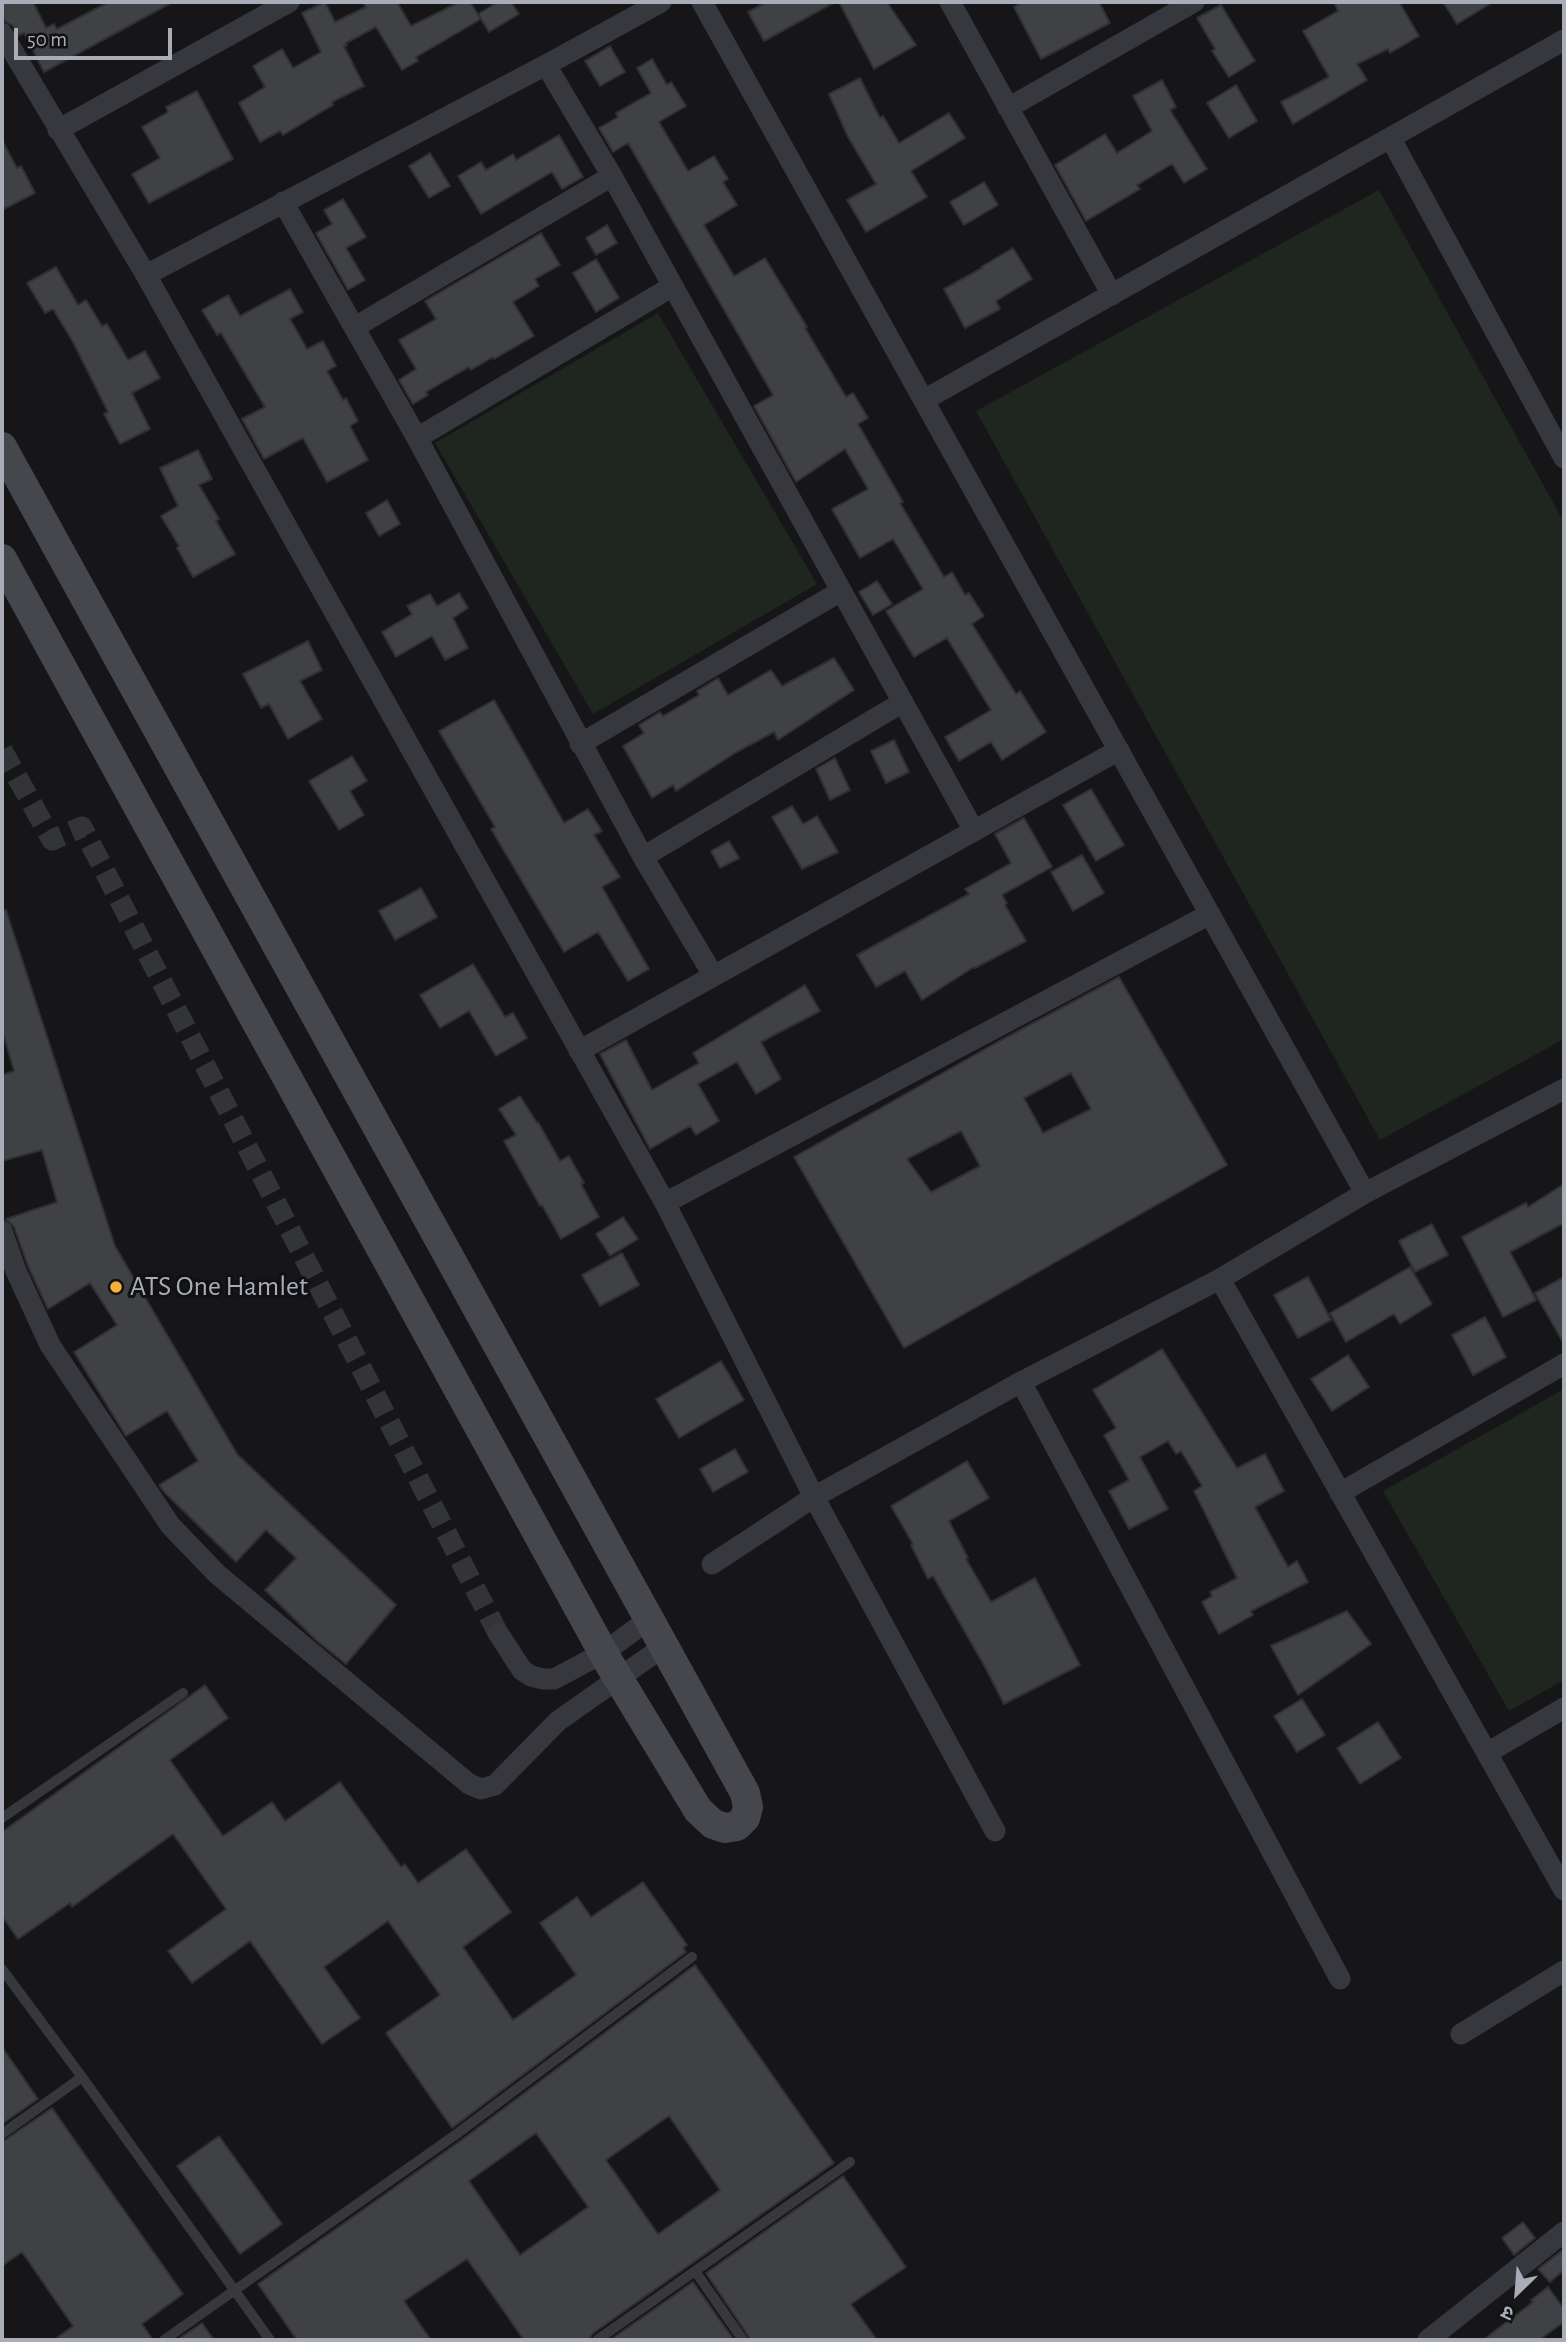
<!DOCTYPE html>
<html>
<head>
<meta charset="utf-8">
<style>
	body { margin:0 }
	#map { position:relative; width:1566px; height:2342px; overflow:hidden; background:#161618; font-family:"Alegreya Sans","Noto Sans Devanagari",sans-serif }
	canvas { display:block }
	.frame { position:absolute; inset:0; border:4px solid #a8adb8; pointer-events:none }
	.north { position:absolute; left:1482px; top:2258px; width:70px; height:70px; -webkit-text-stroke:5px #111113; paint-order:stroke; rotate:205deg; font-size:19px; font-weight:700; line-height:28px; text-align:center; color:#a8adb8 }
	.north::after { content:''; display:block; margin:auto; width:24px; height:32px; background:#a8adb8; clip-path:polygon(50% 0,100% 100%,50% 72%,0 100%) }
	.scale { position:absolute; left:14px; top:28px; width:158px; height:32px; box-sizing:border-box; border:4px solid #a8adb8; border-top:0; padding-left:9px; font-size:21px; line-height:24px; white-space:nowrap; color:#a8adb8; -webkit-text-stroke:5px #111113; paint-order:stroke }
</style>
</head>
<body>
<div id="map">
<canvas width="1566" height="2342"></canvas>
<div class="frame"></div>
<div class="north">उ</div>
<div class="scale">50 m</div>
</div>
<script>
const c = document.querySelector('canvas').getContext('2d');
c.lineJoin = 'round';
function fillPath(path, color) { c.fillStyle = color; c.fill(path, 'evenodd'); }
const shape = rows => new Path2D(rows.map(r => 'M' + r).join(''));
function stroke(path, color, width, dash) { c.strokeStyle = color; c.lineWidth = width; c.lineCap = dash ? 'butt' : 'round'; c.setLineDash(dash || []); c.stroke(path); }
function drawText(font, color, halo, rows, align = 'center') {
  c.font = font + ' "Alegreya Sans",sans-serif'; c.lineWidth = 6; c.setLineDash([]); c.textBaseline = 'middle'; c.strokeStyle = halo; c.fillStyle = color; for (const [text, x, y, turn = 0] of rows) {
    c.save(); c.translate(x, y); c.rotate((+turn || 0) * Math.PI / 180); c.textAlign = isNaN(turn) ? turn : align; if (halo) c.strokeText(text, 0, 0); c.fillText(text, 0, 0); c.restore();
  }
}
fillPath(shape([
	[1379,190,1564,522,1564,1039,1380,1140,976,411],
	[658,313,817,584,593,714,435,443],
	[1564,1389,1564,1680,1509,1711,1383,1491]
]), '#1e261f');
const building = shape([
	[2,2,33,2,46,28,54,24,57,29,109,2,173,2,44,72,24,33,19,35,13,26,5,21,2,14,2,2],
	[325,2,335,22,366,7,363,2,397,2,411,26,460,2,470,2,481,19,416,57,418,61,402,70,376,27,346,43,347,45,344,46,364,86,332,102,333,105,283,135,280,131,260,142,239,103,265,87,253,66,282,49,293,68,321,52,302,13,325,2],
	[498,2,511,2,519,14,489,32,478,14,498,2],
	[767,2,835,2,764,41,748,12,767,2],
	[839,2,887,2,916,45,874,69,839,2],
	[1022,2,1099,2,1110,23,1041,59,1014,7,1022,2],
	[1334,2,1399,2,1419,36,1390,53,1388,49,1357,64,1367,80,1293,124,1281,102,1329,77,1303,31,1338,11,1334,2],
	[1443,2,1493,2,1457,24,1443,2],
	[1221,5,1255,61,1229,77,1212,51,1215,49,1197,18,1221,5],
	[610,46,625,72,600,86,585,61,610,46],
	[652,59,667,85,671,82,686,106,659,122,688,171,714,156,728,179,723,182,737,205,704,225,734,276,765,258,807,327,805,328,846,397,853,393,868,418,858,424,903,502,900,503,944,577,952,572,965,595,969,593,984,616,972,624,1016,694,1020,691,1046,732,1002,760,991,742,959,761,945,737,991,710,947,638,914,657,886,611,923,589,893,539,860,558,832,509,868,489,845,449,796,482,754,406,773,395,628,143,613,152,599,128,618,117,616,113,651,93,637,68,652,59],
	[860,78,880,118,883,116,899,143,949,113,965,138,911,171,927,197,866,232,847,200,876,184,848,137,829,94,860,78],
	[1162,80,1176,107,1170,110,1207,169,1184,183,1172,164,1137,185,1140,189,1086,221,1055,165,1105,134,1117,153,1152,131,1133,96,1162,80],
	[1236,85,1257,121,1229,138,1207,103,1236,85],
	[197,91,233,159,149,203,132,174,160,158,142,127,168,112,166,107,197,91],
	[559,135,583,177,562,189,552,172,481,214,458,176,481,162,486,170,513,154,516,160,559,135],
	[2,140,17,168,21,166,35,193,2,210,2,140],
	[430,153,450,186,429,198,409,166,430,153],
	[984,182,998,205,964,225,950,202,984,182],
	[343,199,366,237,346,248,365,280,348,290,316,233,332,224,324,210,343,199],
	[607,225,617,243,596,255,586,238,607,225],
	[541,233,560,265,535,279,539,286,513,302,534,336,494,359,493,357,471,370,469,367,426,392,428,395,413,404,399,380,416,369,399,340,436,319,425,301,541,233],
	[1013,248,1032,279,996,301,1000,309,965,328,944,289,982,268,981,267,1013,248],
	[596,259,619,298,596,312,573,273,596,259],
	[56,267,78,305,86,300,102,326,107,324,128,360,145,351,160,378,132,393,150,429,120,444,104,414,108,412,73,342,53,309,45,313,27,283,56,267],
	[290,289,303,312,290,319,307,349,323,341,336,366,327,371,343,400,346,398,358,421,350,426,368,460,327,482,303,438,264,459,242,419,265,407,221,333,217,335,202,310,228,295,240,316,290,289],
	[198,450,212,479,199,485,219,519,216,521,235,554,193,577,177,548,179,546,161,516,178,506,160,468,198,450],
	[387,500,400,524,379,536,366,513,387,500],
	[877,581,892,604,873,615,859,592,877,581],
	[459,593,468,608,453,618,468,648,445,660,432,636,396,657,382,632,412,614,407,606,430,594,437,606,459,593],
	[308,641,322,670,300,681,322,719,288,739,269,704,261,708,243,674,308,641],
	[834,658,854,690,778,740,774,732,735,753,676,791,673,785,652,798,623,746,644,733,639,725,660,712,663,716,699,695,697,691,718,678,728,695,771,670,782,686,834,658],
	[494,700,564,823,588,809,602,831,594,835,620,877,602,887,649,969,628,981,598,932,564,952,491,829,495,827,439,731,494,700],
	[894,740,909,772,886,783,871,751,894,740],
	[352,756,367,781,350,791,364,815,339,830,309,781,352,756],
	[835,758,850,790,830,800,816,769,835,758],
	[1091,789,1124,845,1096,861,1063,805,1091,789],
	[792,806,803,824,817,816,838,852,802,869,772,817,792,806],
	[1024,818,1052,867,1002,895,1007,903,1005,905,1026,941,975,968,974,967,922,1000,905,971,876,987,857,955,969,894,965,889,1011,863,995,834,1024,818],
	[729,841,739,858,720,868,711,851,729,841],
	[1082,855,1104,893,1073,911,1051,872,1082,855],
	[421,888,437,917,395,940,379,911,421,888],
	[6,910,115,1246,237,1454,396,1605,346,1664,316,1640,265,1590,296,1558,266,1530,236,1562,164,1492,159,1485,198,1461,167,1411,126,1436,74,1352,117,1325,90,1283,48,1309,28,1266,14,1227,6,1219,57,1202,42,1150,2,1161,2,1075,14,1071,2,1030,2,911,6,910],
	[473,964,505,1017,513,1013,527,1038,496,1056,469,1011,440,1028,420,995,473,964],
	[1119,977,1227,1165,904,1348,794,1157,994,1044,1119,977],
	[1071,1073,1091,1109,1043,1133,1024,1098,1071,1073],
	[961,1131,980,1166,931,1192,907,1159,961,1131],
	[805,985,820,1011,761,1042,781,1079,756,1094,737,1062,698,1084,719,1121,696,1135,690,1126,650,1149,600,1054,626,1040,652,1090,699,1063,693,1053,805,985],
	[520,1096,537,1123,538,1122,560,1161,569,1156,584,1183,581,1184,599,1217,561,1239,542,1205,540,1206,504,1141,516,1135,499,1109,520,1096],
	[1564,1184,1564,1223,1510,1252,1536,1300,1503,1317,1462,1237,1526,1203,1528,1207,1564,1184],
	[623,1217,638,1239,610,1256,596,1234,623,1217],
	[1432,1224,1448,1255,1415,1272,1399,1241,1432,1224],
	[622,1253,639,1285,600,1306,582,1275,622,1253],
	[1410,1267,1432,1304,1400,1324,1394,1314,1346,1342,1330,1313,1410,1267],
	[1308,1277,1331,1320,1298,1338,1274,1295,1308,1277],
	[1564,1277,1564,1344,1535,1293,1564,1277],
	[1485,1317,1506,1357,1473,1375,1452,1335,1485,1317],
	[1162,1349,1237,1468,1265,1454,1284,1491,1255,1507,1288,1567,1297,1561,1308,1582,1251,1611,1253,1615,1219,1634,1202,1602,1212,1596,1210,1592,1237,1578,1194,1491,1202,1486,1181,1451,1176,1454,1168,1441,1140,1457,1168,1509,1129,1529,1109,1491,1129,1480,1104,1435,1116,1428,1093,1390,1162,1349],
	[1348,1355,1369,1387,1332,1411,1311,1379,1348,1355],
	[721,1361,744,1400,679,1438,656,1399,721,1361],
	[735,1449,748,1472,713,1492,700,1469,735,1449],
	[967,1461,989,1498,949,1521,968,1558,966,1559,991,1602,1035,1578,1080,1665,1004,1704,985,1667,933,1576,928,1579,911,1545,913,1544,891,1506,967,1461],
	[1347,1611,1371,1644,1298,1695,1271,1646,1347,1611],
	[205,1685,228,1718,170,1760,223,1836,272,1802,285,1821,340,1782,401,1867,405,1864,418,1883,466,1849,511,1912,463,1947,513,2020,576,1975,540,1923,577,1897,591,1917,643,1882,687,1945,683,1948,686,1952,452,2128,386,2033,440,1995,388,1921,324,1967,360,2018,322,2044,250,1941,192,1983,168,1951,226,1909,173,1834,72,1907,70,1903,18,1939,2,1916,2,1832,205,1685],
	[1302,1699,1325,1735,1297,1752,1274,1716,1302,1699],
	[1378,1722,1401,1758,1360,1784,1337,1748,1378,1722],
	[695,1965,834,2163,592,2334,589,2340,524,2340,467,2259,404,2301,431,2340,297,2340,258,2284,463,2139,695,1965],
	[669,2116,720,2190,658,2234,606,2160,669,2116],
	[536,2133,588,2207,520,2255,469,2181,536,2133],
	[2,2047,38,2099,2,2124,2,2047],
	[52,2108,183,2294,142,2324,153,2340,54,2340,73,2326,22,2252,2,2266,2,2142,52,2108],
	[219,2136,282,2224,240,2254,177,2166,219,2136],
	[843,2176,906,2267,851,2304,877,2340,751,2340,706,2273,843,2176],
	[1523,2222,1535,2238,1514,2255,1502,2238,1523,2222],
	[1564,2249,1564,2270,1550,2282,1538,2269,1564,2249],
	[693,2282,734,2340,610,2340,693,2282],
	[1548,2287,1564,2309,1564,2322,1539,2340,1483,2340,1533,2302,1531,2300,1548,2287],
	[202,2323,214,2340,177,2340,202,2323]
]);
fillPath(building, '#404145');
stroke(building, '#303034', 2);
stroke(shape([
	[2,750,52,840,82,827,498,1633]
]), '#333438', 21, [21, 10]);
stroke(shape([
	[2,1818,183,1693],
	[2,1969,82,2077,270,2340],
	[2,2134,82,2077],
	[695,2271,743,2340],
	[164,2340,458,2133,692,1957],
	[597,2340,850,2162]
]), '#37383d', 10);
stroke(shape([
	[702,2,1365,1193],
	[950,2,1112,295],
	[2,33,146,275,665,1203,814,1497,995,1831],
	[546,65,612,176,973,829],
	[1008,108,1194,2],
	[58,130,289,2],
	[1391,139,1564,458],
	[283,202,417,438,643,857,713,975],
	[146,275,546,65,661,2],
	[355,327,612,176],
	[924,400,1564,40],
	[417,438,673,286],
	[580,744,841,591],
	[643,857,903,702],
	[579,1051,1119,750],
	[665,1203,1210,914],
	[2,1231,16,1271,50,1345,170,1525,217,1574,469,1784,481,1789,495,1785,558,1721,663,1647],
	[1220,1279,1564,1890],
	[1021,1382,1340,1979],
	[1340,1493,1564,1364],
	[712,1564,814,1497,1021,1382,1220,1279,1365,1193,1564,1089],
	[498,1633,522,1670,531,1676,543,1679,554,1679,603,1653,648,1620],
	[1487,1753,1564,1708],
	[1461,2034,1564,1971],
	[1428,2340,1564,2232]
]), '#37383d', 21);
stroke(shape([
	[2,447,745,1793,748,1807,745,1818,737,1826,725,1828,713,1824,698,1810,609,1663,2,559]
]), '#45474d', 30);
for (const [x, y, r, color] of [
	[116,1287,7,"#f2b134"]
]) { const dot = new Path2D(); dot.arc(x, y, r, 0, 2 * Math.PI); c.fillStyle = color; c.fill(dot); stroke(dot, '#111113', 2.5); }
drawText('28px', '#a8adb8', '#111113', [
	["ATS One Hamlet",130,1287]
], 'left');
</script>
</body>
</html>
